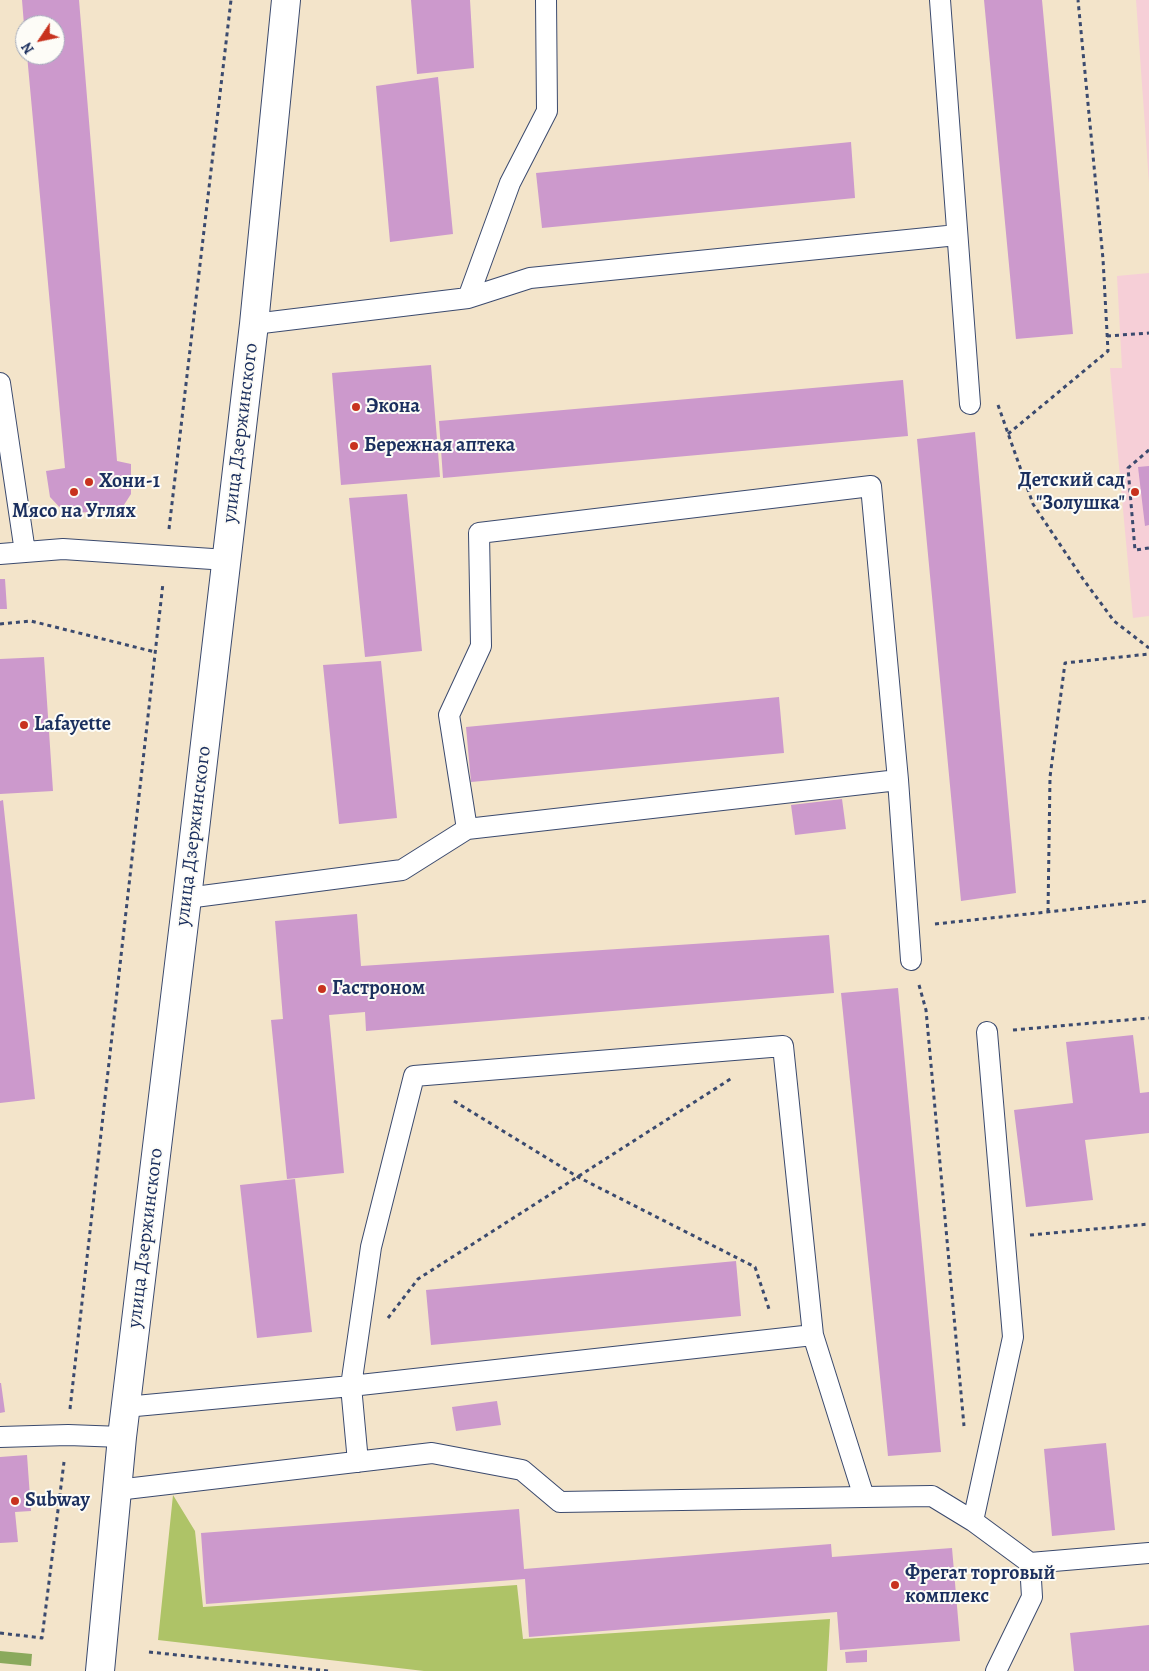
<!DOCTYPE html>
<html>
<head>
<meta charset="utf-8">
<style>
	body { margin:0 }
	#map { position:relative; width:1149px; height:1671px; overflow:hidden; background:#f3e4ca; font-family:Alegreya,serif }
	canvas { display:block }
	.north { position:absolute; left:15px; top:15px; width:50px; height:50px; box-sizing:border-box; background:#fdfcf7; border:1px solid #a3aaba; border-radius:50%; rotate:236deg; font-size:14px; font-weight:700; line-height:20px; text-align:center; color:#1b2f5e }
	.north::after { content:''; display:block; margin:auto; width:18px; height:22px; background:#c8321e; clip-path:polygon(50% 0,100% 100%,50% 72%,0 100%) }
</style>
</head>
<body>
<div id="map">
<canvas width="1149" height="1671"></canvas>
<div class="north">N</div>
</div>
<script>
const c = document.querySelector('canvas').getContext('2d');
c.lineJoin = 'round';
function fillPath(path, color) { c.fillStyle = color; c.fill(path, 'evenodd'); }
const shape = rows => new Path2D(rows.map(r => 'M' + r).join(''));
function stroke(path, color, width, dash) { c.strokeStyle = color; c.lineWidth = width; c.lineCap = dash ? 'butt' : 'round'; c.setLineDash(dash || []); c.stroke(path); }
function drawText(font, color, halo, rows, align = 'center') {
  c.font = font + ' Alegreya,serif'; c.lineWidth = 4; c.setLineDash([]); c.textBaseline = 'middle'; c.strokeStyle = halo; c.fillStyle = color; for (const [text, x, y, turn = 0] of rows) {
    c.save(); c.translate(x, y); c.rotate((+turn || 0) * Math.PI / 180); c.textAlign = isNaN(turn) ? turn : align; if (halo) c.strokeText(text, 0, 0); c.fillText(text, 0, 0); c.restore();
  }
}
fillPath(shape([
	[1136,0,1149,0,1149,183],
	[1149,273,1149,616,1133,618,1110,368,1122,368,1117,276]
]), '#f6cfd7');
fillPath(shape([
	[173,1495,195,1531,203,1607,517,1585,523,1639,830,1619,827,1671,424,1671,158,1640]
]), '#aec367');
fillPath(shape([
	[0,1651,32,1654,31,1666,0,1663]
]), '#8aa95c');
fillPath(shape([
	[22,0,79,0,117,461,131,464,131,494,122,508,95,513,63,511,50,497,46,471,65,468,27,55,55,55,55,25,24,25],
	[411,0,470,0,474,68,417,74],
	[984,0,1042,0,1073,334,1016,339],
	[438,77,453,234,390,242,376,86],
	[851,142,855,198,542,228,536,173],
	[431,365,440,477,341,485,332,373],
	[903,380,908,436,443,478,439,421],
	[975,432,1016,893,961,901,917,439],
	[1149,466,1149,525,1145,526,1138,467],
	[407,494,422,651,365,657,349,498],
	[0,579,5,579,7,609,0,609],
	[44,657,53,791,0,794,0,659],
	[381,661,397,818,339,824,323,665],
	[779,697,784,753,471,782,466,727],
	[842,799,846,829,795,835,791,805],
	[3,800,35,1099,0,1103,0,801],
	[357,914,361,966,829,935,834,993,366,1031,365,1012,329,1015,344,1173,287,1179,271,1020,283,1019,275,921],
	[898,988,941,1452,888,1456,841,993],
	[1133,1035,1140,1093,1149,1092,1149,1133,1085,1140,1093,1200,1026,1207,1014,1110,1073,1103,1066,1042],
	[295,1179,312,1332,257,1338,240,1185],
	[736,1261,741,1316,431,1345,426,1290],
	[0,1383,1,1383,5,1412,0,1413],
	[497,1401,501,1425,456,1431,452,1407],
	[1106,1443,1115,1530,1052,1536,1044,1449],
	[27,1455,31,1511,15,1512,18,1542,0,1543,0,1457],
	[519,1509,524,1569,831,1544,832,1557,952,1548,960,1641,840,1650,837,1612,529,1637,525,1579,206,1604,201,1533],
	[1149,1625,1149,1671,1074,1671,1070,1633],
	[867,1650,867,1662,846,1663,845,1652]
]), '#c9c');
const service = shape([
	[940,0,970,404],
	[468,298,510,183,547,111,546,0],
	[254,324,468,298,530,278,957,235],
	[0,383,25,552],
	[0,554,63,549,227,560],
	[467,829,449,715,481,646,479,533,871,486,898,780,911,960],
	[187,898,402,870,467,829,898,780],
	[0,1437,68,1435,122,1437],
	[358,1462,351,1386,371,1247,414,1076,783,1046,813,1335],
	[117,1490,432,1453,522,1470,560,1502,864,1497,813,1335,351,1386,125,1407],
	[864,1497,932,1496,973,1521,1030,1563,1149,1553],
	[973,1521,1013,1337,987,1032],
	[996,1671,1032,1597,1030,1563]
]);
const minor = shape([
	[100,1671,122,1437,187,898,254,324,286,0]
]);
stroke(service, '#3b4a6e', 22);
stroke(minor, '#3b4a6e', 30);
stroke(shape([
	[1107,336,1149,333],
	[998,405,1033,504,1083,579,1114,621,1149,648],
	[1008,434,1108,351,1103,259,1078,0],
	[1149,450,1128,468,1135,550,1149,548],
	[169,529,231,0],
	[0,624,31,621,155,652],
	[1048,912,1050,777,1065,663,1149,654],
	[935,924,1149,901],
	[919,985,926,1010,964,1426],
	[1013,1030,1149,1018],
	[454,1101,578,1177,755,1267,770,1312],
	[1030,1235,1149,1224],
	[388,1318,418,1279,732,1078],
	[70,1409,163,583],
	[0,1633,42,1638,64,1462],
	[149,1652,329,1671]
]), '#3b4a6e', 3, [4, 4]);
stroke(service, '#fff', 20);
stroke(minor, '#fff', 28);
for (const [x, y, r, color] of [
	[356,407,5,"#c8321e"],
	[354,446,5,"#c8321e"],
	[89,482,5,"#c8321e"],
	[74,492,5,"#c8321e"],
	[1135,492,5,"#c8321e"],
	[24,725,5,"#c8321e"],
	[322,989,5,"#c8321e"],
	[15,1501,5,"#c8321e"],
	[895,1585,5,"#c8321e"]
]) { const dot = new Path2D(); dot.arc(x, y, r, 0, 2 * Math.PI); c.fillStyle = color; c.fill(dot); stroke(dot, '#fdfcf7', 2); }
drawText('bold 20px', '#1b2f5e', '#fdfcf7', [
	["Экона",366,407],
	["Бережная аптека",364,446],
	["Детский сад",1125,481,"right"],
	["\"Золушка\"",1125,504,"right"],
	["Хони-1",99,482],
	["Мясо на Углях",74,512,"center"],
	["Lafayette",34,725],
	["Гастроном",332,989],
	["Subway",25,1501],
	["Фрегат торговый",905,1574],
	["комплекс",905,1597]
], 'left');
drawText('20px', '#1b2f5e', '#fdfcf7', [
	["улица Дзержинского",241,433,-83],
	["улица Дзержинского",194,836,-83],
	["улица Дзержинского",146,1238,-83]
]);
</script>
</body>
</html>
